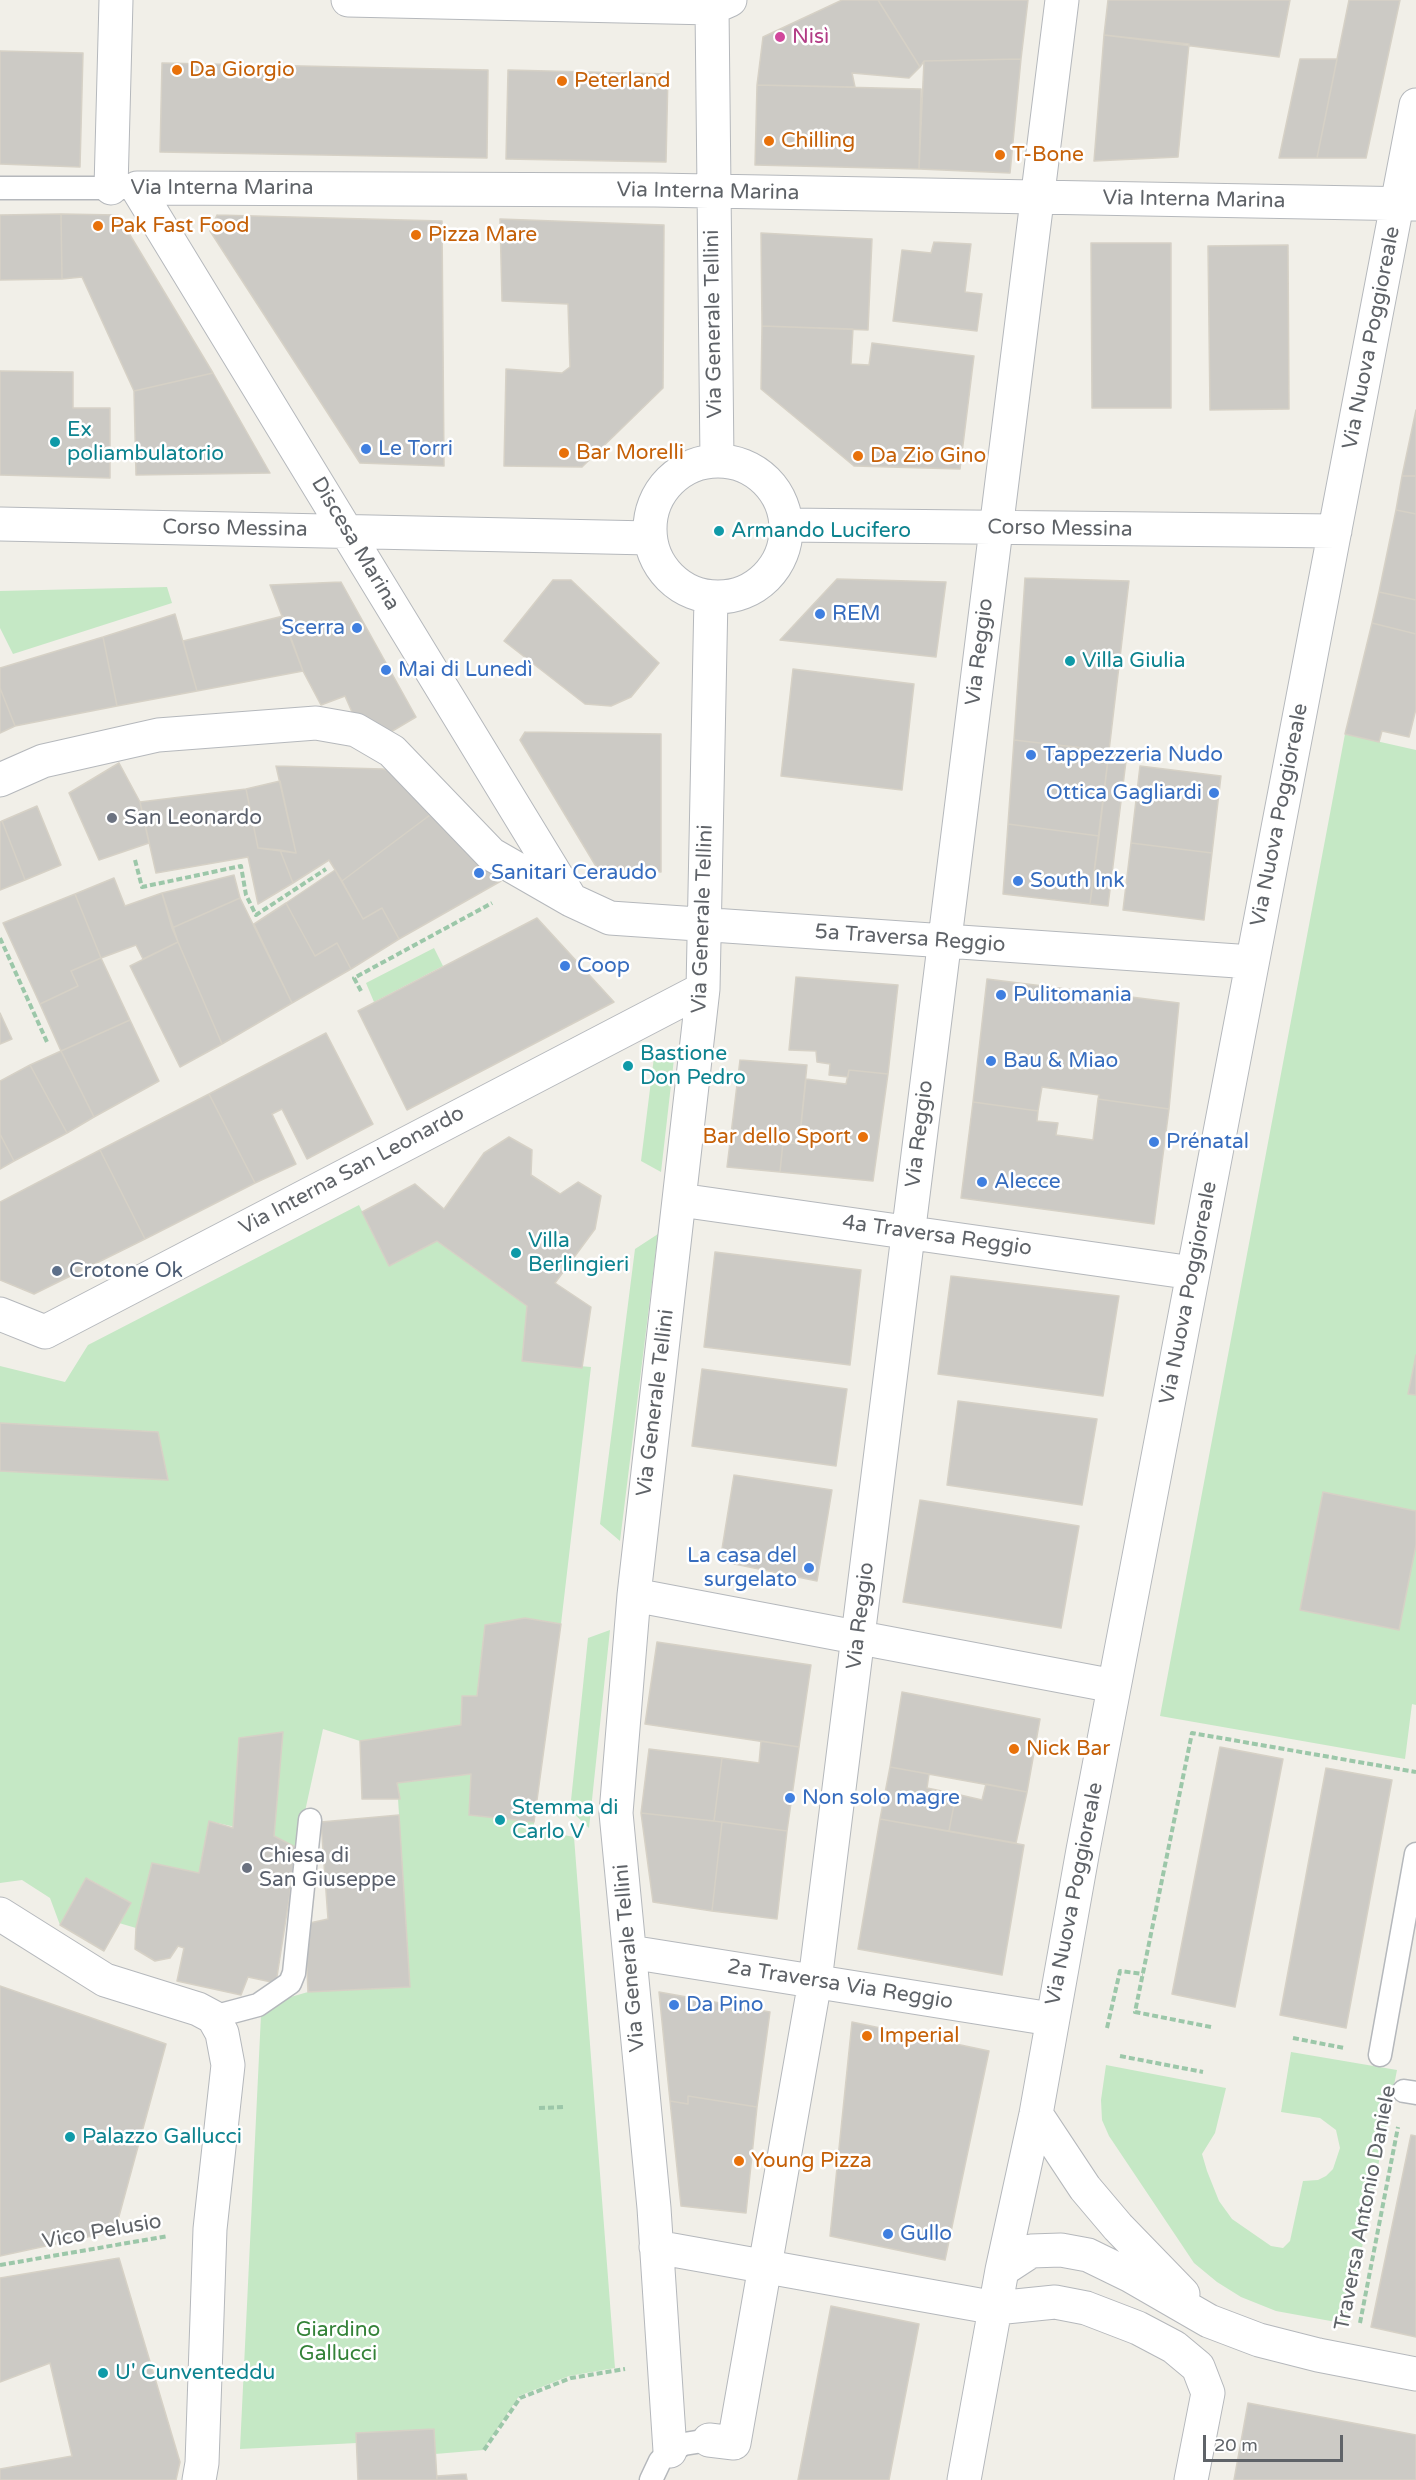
<!DOCTYPE html>
<html>
<head>
<meta charset="utf-8">
<style>
	body { margin:0 }
	#map { position:relative; width:1416px; height:2480px; overflow:hidden; background:#f1efe8; font-family:"Varela Round",sans-serif }
	canvas { display:block }
	.scale { position:absolute; left:1203px; top:2435px; width:140px; height:27px; box-sizing:border-box; border:3px solid #5f6368; border-top:0; padding-left:8px; font-size:18px; line-height:21px; white-space:nowrap; color:#5f6368; -webkit-text-stroke:4px #fff; paint-order:stroke }
</style>
</head>
<body>
<div id="map">
<canvas width="1416" height="2480"></canvas>
<div class="scale">20 m</div>
</div>
<script>
const c = document.querySelector('canvas').getContext('2d');
c.lineJoin = 'round';
function fillPath(path, color) { c.fillStyle = color; c.fill(path, 'evenodd'); }
const shape = rows => new Path2D(rows.map(r => 'M' + r).join(''));
function stroke(path, color, width, dash) { c.strokeStyle = color; c.lineWidth = width; c.lineCap = dash ? 'butt' : 'round'; c.setLineDash(dash || []); c.stroke(path); }
function drawText(font, color, halo, rows, align = 'center') {
  c.font = font + ' "Varela Round",sans-serif'; c.lineWidth = 5; c.setLineDash([]); c.textBaseline = 'middle'; c.strokeStyle = halo; c.fillStyle = color; for (const [text, x, y, turn = 0] of rows) {
    c.save(); c.translate(x, y); c.rotate((+turn || 0) * Math.PI / 180); c.textAlign = isNaN(turn) ? turn : align; if (halo) c.strokeText(text, 0, 0); c.fillText(text, 0, 0); c.restore();
  }
}
fillPath(shape([
	[167,587,172,603,13,654,0,628,0,591],
	[1345,734,1416,750,1416,1705,1412,1704,1405,1759,1160,1716],
	[434,948,443,966,374,1002,366,983],
	[675,1050,661,1172,641,1161,654,1057],
	[359,1205,389,1266,437,1241,527,1306,522,1361,591,1367,561,1624,525,1618,485,1625,477,1696,462,1696,461,1725,360,1741,323,1729,297,1848,274,1836,209,1821,199,1873,136,1928,119,1923,131,1903,87,1878,60,1925,50,1898,22,1880,0,1883,0,1471,167,1480,158,1432,0,1423,0,1366,65,1382,88,1345],
	[658,1234,620,1541,600,1524,635,1249],
	[610,1630,589,1828,570,1810,588,1638],
	[471,1774,469,1815,534,1822,534,1829,574,1837,615,2368,569,2376,519,2396,483,2450,435,2454,434,2429,356,2433,357,2443,240,2449,261,2015,287,1998,308,1992,410,1987,397,1783],
	[1291,2052,1397,2070,1347,2324,1276,2311,1241,2297,1217,2282,1194,2263,1109,2136,1102,2120,1101,2100,1106,2065,1226,2088,1215,2133,1202,2154,1207,2171,1219,2201,1232,2219,1271,2246,1283,2248,1290,2241,1303,2181,1318,2180,1326,2176,1333,2169,1340,2148,1336,2130,1320,2118,1281,2112]
]), '#c5e8c5');
const building = shape([
	[842,0,878,0,920,67,909,78,852,73,855,87,757,85,763,37,842,0],
	[878,0,1028,0,1021,59,924,61,920,67,878,0],
	[1108,0,1290,0,1279,57,1104,35,1108,0],
	[1349,0,1400,0,1366,158,1317,158,1349,0],
	[1104,35,1189,44,1178,157,1094,161,1104,35],
	[0,51,83,53,80,167,0,164,0,51],
	[1021,59,1010,173,919,169,924,61,1021,59],
	[1300,59,1337,59,1317,158,1279,158,1300,59],
	[162,63,488,70,487,158,160,152,162,63],
	[508,70,668,74,666,162,506,159,508,70],
	[757,85,921,89,919,169,755,165,757,85],
	[61,214,62,279,0,280,0,215,61,214],
	[61,214,118,215,213,373,134,391,82,277,62,279,61,214],
	[217,215,442,221,444,466,360,463,210,231,217,215],
	[500,219,664,225,663,388,582,467,504,466,506,369,562,373,570,367,568,304,502,301,500,219],
	[761,233,872,239,868,330,762,326,761,233],
	[934,242,971,244,965,292,982,294,977,331,893,321,902,250,931,253,934,242],
	[1091,243,1171,243,1171,408,1092,408,1091,243],
	[1288,245,1289,409,1210,410,1208,246,1288,245],
	[762,326,853,329,851,364,869,365,872,343,974,356,960,469,854,466,761,389,762,326],
	[0,371,73,372,73,408,110,408,110,478,0,475,0,371],
	[213,373,270,473,136,475,134,391,213,373],
	[1416,410,1416,476,1402,476,1416,410],
	[1402,476,1416,476,1416,514,1396,510,1402,476],
	[1396,510,1416,514,1416,600,1379,592,1396,510],
	[1025,578,1129,581,1109,751,1014,740,1025,578],
	[837,579,946,582,936,657,780,640,837,579],
	[553,580,571,580,659,663,631,697,611,706,585,704,504,641,553,580],
	[341,582,416,717,389,733,352,712,345,696,321,705,303,671,270,585,341,582],
	[1379,592,1416,600,1416,634,1372,623,1379,592],
	[175,614,197,691,117,706,103,637,175,614],
	[283,616,303,671,197,691,183,641,283,616],
	[1372,623,1416,634,1416,709,1409,737,1382,731,1379,742,1345,734,1372,623],
	[103,637,117,706,15,726,0,688,0,668,103,637],
	[793,669,914,684,902,790,781,776,793,669],
	[0,688,15,726,0,733,0,688],
	[525,732,661,734,661,872,597,868,520,740,525,732],
	[1014,740,1109,751,1099,836,1008,824,1014,740],
	[1109,751,1127,753,1108,906,1090,904,1109,751],
	[119,763,140,802,149,843,99,860,69,793,119,763],
	[276,766,383,769,393,772,434,812,342,881,329,860,293,883,280,850,296,853,276,766],
	[1140,766,1221,776,1212,853,1131,843,1140,766],
	[280,781,296,853,258,848,246,789,280,781],
	[246,789,258,848,280,850,293,883,258,904,248,857,156,873,140,802,246,789],
	[37,806,61,865,25,880,2,821,37,806],
	[434,812,501,881,399,939,382,908,363,919,342,881,434,812],
	[2,821,25,880,0,890,0,822,2,821],
	[1008,824,1099,836,1090,904,1003,894,1008,824],
	[1131,843,1212,853,1204,920,1123,910,1131,843],
	[335,870,363,919,382,908,399,939,351,969,337,943,315,956,286,903,335,870],
	[234,875,240,898,172,928,162,893,234,875],
	[114,878,125,906,162,893,178,942,143,959,136,945,101,958,75,894,114,878],
	[75,894,101,958,71,971,78,986,40,1004,3,923,75,894],
	[240,898,292,1003,222,1044,172,928,240,898],
	[286,903,315,956,337,943,351,969,292,1003,254,924,286,903],
	[537,918,614,1002,407,1110,358,1011,537,918],
	[178,942,222,1044,180,1067,130,966,178,942],
	[101,958,130,1020,61,1051,40,1004,78,986,71,971,101,958],
	[796,977,898,985,888,1074,849,1070,848,1077,829,1075,830,1064,817,1062,816,1051,789,1050,796,977],
	[987,979,1179,1003,1169,1109,1098,1099,1099,1095,1042,1087,1038,1111,973,1102,987,979],
	[0,1013,12,1039,0,1044,0,1013],
	[130,1020,159,1081,94,1117,61,1051,130,1020],
	[326,1033,373,1124,307,1159,282,1109,272,1114,296,1164,255,1183,209,1094,326,1033],
	[61,1051,94,1117,67,1133,30,1065,61,1051],
	[740,1060,807,1065,799,1144,783,1142,780,1172,727,1167,740,1060],
	[30,1065,67,1133,14,1161,0,1134,0,1081,30,1065],
	[849,1070,888,1074,873,1181,780,1172,783,1142,799,1144,806,1079,846,1084,849,1070],
	[209,1094,255,1183,145,1239,100,1150,209,1094],
	[1098,1099,1169,1109,1154,1224,961,1198,973,1102,1038,1111,1037,1121,1058,1123,1056,1135,1093,1140,1098,1099],
	[0,1134,14,1161,0,1169,0,1134],
	[509,1137,532,1150,531,1175,560,1194,578,1182,601,1196,595,1229,555,1283,591,1307,582,1368,522,1361,527,1306,437,1241,389,1266,362,1212,415,1184,444,1209,484,1153,509,1137],
	[100,1150,145,1239,34,1294,0,1280,0,1202,100,1150],
	[715,1252,861,1270,850,1365,704,1347,715,1252],
	[951,1276,1119,1296,1103,1396,938,1374,951,1276],
	[1416,1355,1416,1395,1408,1394,1416,1355],
	[702,1369,847,1389,836,1466,692,1446,702,1369],
	[958,1401,1097,1419,1082,1505,947,1485,958,1401],
	[0,1423,158,1432,168,1480,0,1471,0,1423],
	[734,1475,832,1490,817,1581,720,1561,734,1475],
	[1323,1492,1416,1511,1416,1545,1399,1630,1300,1610,1323,1492],
	[920,1500,1079,1526,1061,1628,903,1602,920,1500],
	[525,1618,561,1624,534,1822,469,1815,471,1774,397,1783,400,1799,362,1799,360,1741,461,1725,462,1696,477,1696,485,1625,525,1618],
	[657,1642,811,1665,799,1747,645,1724,657,1642],
	[902,1692,1040,1719,1027,1792,890,1767,902,1692],
	[283,1732,274,1836,297,1848,276,1983,248,1977,241,1995,177,1981,184,1948,178,1946,170,1958,155,1961,135,1949,136,1928,152,1863,199,1873,209,1821,233,1828,239,1738,283,1732],
	[761,1741,799,1747,787,1831,714,1821,722,1758,759,1763,761,1741],
	[1220,1747,1283,1759,1235,2007,1172,1994,1220,1747],
	[649,1749,722,1758,714,1821,641,1813,649,1749],
	[890,1767,929,1774,927,1788,956,1794,949,1831,880,1819,890,1767],
	[1326,1768,1392,1780,1346,2028,1280,2015,1326,1768],
	[986,1784,1027,1792,1016,1843,949,1831,956,1794,982,1800,986,1784],
	[641,1813,722,1822,712,1911,653,1902,641,1813],
	[399,1815,410,1987,308,1992,305,1924,328,1919,321,1822,399,1815],
	[880,1819,1024,1845,1002,1975,858,1949,880,1819],
	[722,1822,787,1831,777,1919,712,1911,722,1822],
	[86,1878,131,1903,104,1951,60,1925,86,1878],
	[0,1986,166,2044,115,2231,0,2256,0,1986],
	[659,1992,770,2012,757,2107,688,2096,688,2104,670,2101,659,1992],
	[852,2022,989,2051,945,2260,830,2236,852,2022],
	[688,2096,757,2107,746,2213,681,2206,670,2101,688,2104,688,2096],
	[1411,2135,1416,2136,1416,2337,1371,2327,1411,2135],
	[119,2258,180,2462,176,2480,0,2480,0,2469,72,2456,50,2363,0,2382,0,2278,119,2258],
	[831,2306,919,2324,889,2480,798,2480,831,2306],
	[1248,2403,1416,2435,1416,2480,1234,2480,1248,2403],
	[434,2429,437,2480,358,2480,356,2433,434,2429],
	[466,2474,467,2480,437,2480,437,2476,466,2474]
]);
fillPath(building, '#cccac5');
stroke(building, '#d6d1c6', 1.5);
const lane = shape([
	[0,188,126,188],
	[213,2017,258,2005,290,1983,294,1973,310,1820],
	[1380,2055,1416,1854],
	[1404,2091,1416,2093],
	[651,2480,660,2461,670,2451,684,2444,709,2440]
]);
const street = shape([
	[348,0,712,8,730,0],
	[712,8,717,461],
	[111,188,116,0],
	[137,188,655,190,1416,204],
	[137,188,570,898],
	'650 529a68 68 0 1 1 136 0a68 68 0 1 1-136 0Z',
	[0,524,650,538],
	[786,525,1335,531],
	[0,780,43,761,158,735,316,723,356,730,392,751,491,854,571,900,610,918,1252,962],
	[680,1200,1193,1273],
	[0,1314,45,1332,703,989],
	[634,1595,1114,1686],
	[0,1914,105,1980,198,2009,213,2017,222,2033,228,2065,210,2229,202,2463,199,2480],
	[630,1952,1051,2019],
	[1036,2114,1085,2188,1118,2227,1183,2294],
	[656,2247,996,2308,1055,2302,1086,2308,1138,2328,1174,2347,1198,2367,1208,2393,1191,2480],
	[1002,2270,1031,2251,1061,2250,1088,2255,1131,2276,1209,2321,1259,2340,1318,2355,1416,2374],
	[709,2440,734,2443,815,1981,1062,0],
	[670,2451,654,2208,616,1813,634,1595,703,989,711,597],
	[964,2480,1002,2270,1036,2114,1083,1850,1416,105]
]);
stroke(lane, '#b5b8bc', 25);
stroke(street, '#b5b8bc', 35);
stroke(shape([
	[135,860,142,887,241,866,246,895,256,915,326,869],
	[0,938,47,1042],
	[361,991,354,978,492,903],
	[1211,2027,1135,2012,1192,1733,1416,1772],
	[1107,2028,1120,1971,1143,1974],
	[1293,2038,1344,2048],
	[1120,2056,1203,2072],
	[539,2108,565,2107],
	[0,2265,168,2236],
	[1360,2323,1398,2127],
	[484,2450,520,2398,571,2378,625,2369]
]), '#9cc7a9', 4, [6, 3]);
stroke(lane, '#fff', 22);
stroke(street, '#fff', 33);
for (const [x, y, r, color] of [
	[780,37,6,"#d1479c"],
	[177,70,6,"#e8710a"],
	[562,81,6,"#e8710a"],
	[769,141,6,"#e8710a"],
	[1000,155,6,"#e8710a"],
	[98,226,6,"#e8710a"],
	[416,235,6,"#e8710a"],
	[55,442,6,"#0f9aa8"],
	[366,449,6,"#3f7fe0"],
	[564,453,6,"#e8710a"],
	[858,456,6,"#e8710a"],
	[719,531,6,"#0f9aa8"],
	[820,614,6,"#3f7fe0"],
	[357,628,6,"#3f7fe0"],
	[1070,661,6,"#0f9aa8"],
	[386,670,6,"#3f7fe0"],
	[1031,755,6,"#3f7fe0"],
	[1214,793,6,"#3f7fe0"],
	[112,818,6,"#6b7280"],
	[479,873,6,"#3f7fe0"],
	[1018,881,6,"#3f7fe0"],
	[565,966,6,"#3f7fe0"],
	[1001,995,6,"#3f7fe0"],
	[991,1061,6,"#3f7fe0"],
	[628,1066,6,"#0f9aa8"],
	[863,1137,6,"#e8710a"],
	[1154,1142,6,"#3f7fe0"],
	[982,1182,6,"#3f7fe0"],
	[516,1253,6,"#0f9aa8"],
	[57,1271,6,"#5c6f8a"],
	[809,1568,6,"#3f7fe0"],
	[1014,1749,6,"#e8710a"],
	[790,1798,6,"#3f7fe0"],
	[500,1820,6,"#0f9aa8"],
	[247,1868,6,"#6b7280"],
	[674,2005,6,"#3f7fe0"],
	[867,2036,6,"#e8710a"],
	[70,2137,6,"#0f9aa8"],
	[739,2161,6,"#e8710a"],
	[888,2234,6,"#3f7fe0"],
	[103,2373,6,"#0f9aa8"]
]) { const dot = new Path2D(); dot.arc(x, y, r, 0, 2 * Math.PI); c.fillStyle = color; c.fill(dot); stroke(dot, '#fff', 2); }
drawText('21px', '#b23c85', '#fff', [
	["Nisì",792,37]
], 'left');
drawText('21px', '#c56008', '#fff', [
	["Da Giorgio",189,70],
	["Peterland",574,81],
	["Chilling",781,141],
	["T-Bone",1012,155],
	["Pak Fast Food",110,226],
	["Pizza Mare",428,235],
	["Bar Morelli",576,453],
	["Da Zio Gino",870,456],
	["Bar dello Sport",851,1137,"right"],
	["Nick Bar",1026,1749],
	["Imperial",879,2036],
	["Young Pizza",751,2161]
], 'left');
drawText('21px', '#5f6368', '#fff', [
	["Via Interna Marina",222,188],
	["Via Interna Marina",708,192,1],
	["Via Interna Marina",1194,200,1],
	["Via Generale Tellini",714,324,-91],
	["Via Nuova Poggioreale",1372,338,-79],
	["Corso Messina",235,529,1],
	["Corso Messina",1060,529,1],
	["Discesa Marina",355,544,59],
	["Via Reggio",980,652,-83],
	["Via Nuova Poggioreale",1280,815,-79],
	["Via Generale Tellini",703,919,-88],
	["5a Traversa Reggio",910,939,4],
	["Via Reggio",920,1134,-83],
	["Via Interna San Leonardo",352,1171,-28],
	["4a Traversa Reggio",937,1236,8],
	["Via Nuova Poggioreale",1189,1293,-79],
	["Via Generale Tellini",656,1403,-83],
	["Via Reggio",861,1616,-83],
	["Via Nuova Poggioreale",1075,1894,-79],
	["Via Generale Tellini",630,1958,-95],
	["2a Traversa Via Reggio",840,1985,9],
	["Traversa Antonio Daniele",1366,2208,-79],
	["Vico Pelusio",102,2232,-10]
]);
drawText('21px', '#0d838f', '#fff', [
	["Ex",67,430],
	["poliambulatorio",67,454],
	["Armando Lucifero",731,531],
	["Villa Giulia",1082,661],
	["Bastione",640,1054],
	["Don Pedro",640,1078],
	["Villa",528,1241],
	["Berlingieri",528,1265],
	["Stemma di",512,1808],
	["Carlo V",512,1832],
	["Palazzo Gallucci",82,2137],
	["U' Cunventeddu",115,2373]
], 'left');
drawText('21px', '#366cbe', '#fff', [
	["Le Torri",378,449],
	["REM",832,614],
	["Scerra",345,628,"right"],
	["Mai di Lunedì",398,670],
	["Tappezzeria Nudo",1043,755],
	["Ottica Gagliardi",1202,793,"right"],
	["Sanitari Ceraudo",491,873],
	["South Ink",1030,881],
	["Coop",577,966],
	["Pulitomania",1013,995],
	["Bau & Miao",1003,1061],
	["Prénatal",1166,1142],
	["Alecce",994,1182],
	["La casa del",797,1556,"right"],
	["surgelato",797,1580,"right"],
	["Non solo magre",802,1798],
	["Da Pino",686,2005],
	["Gullo",900,2234]
], 'left');
drawText('21px', '#5b616d', '#fff', [
	["San Leonardo",124,818],
	["Chiesa di",259,1856],
	["San Giuseppe",259,1880]
], 'left');
drawText('21px', '#4e5e75', '#fff', [
	["Crotone Ok",69,1271]
], 'left');
drawText('21px', '#348238', '#fff', [
	["Giardino",338,2330],
	["Gallucci",338,2354]
]);
</script>
</body>
</html>
